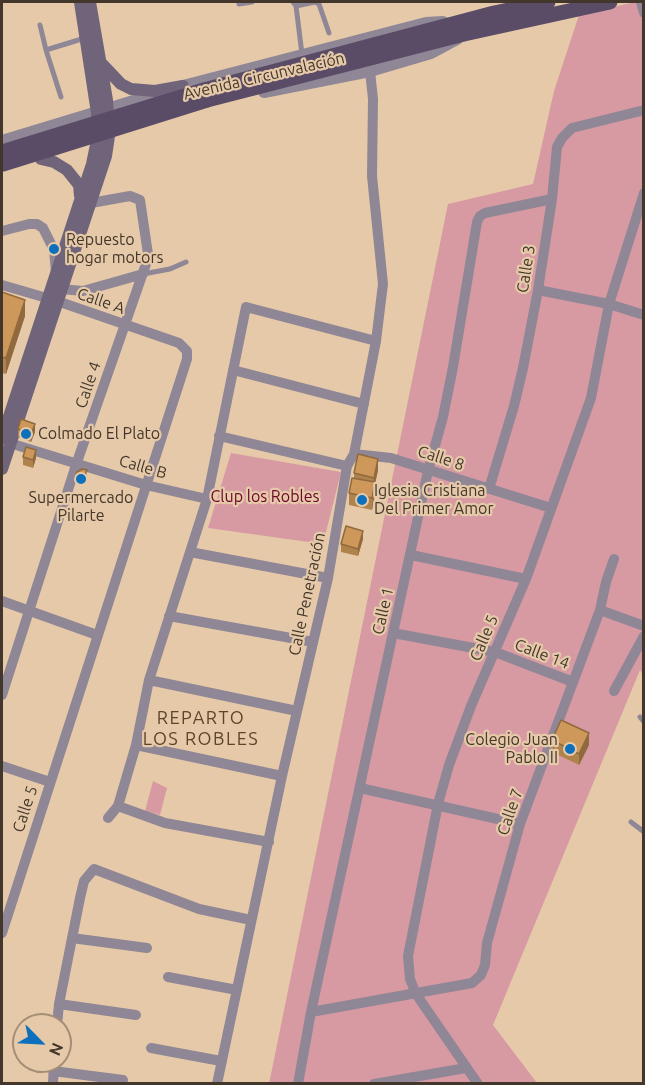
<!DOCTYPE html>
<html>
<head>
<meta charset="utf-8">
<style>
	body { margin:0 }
	#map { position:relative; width:645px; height:1085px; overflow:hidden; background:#e6c9a9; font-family:Ubuntu,sans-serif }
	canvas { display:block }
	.frame { position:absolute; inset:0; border:3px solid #42372a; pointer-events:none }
	.north { position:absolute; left:12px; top:1013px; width:60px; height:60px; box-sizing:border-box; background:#e6c9a9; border:2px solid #a48f76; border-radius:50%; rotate:114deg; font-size:16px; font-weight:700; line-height:24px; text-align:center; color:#42372a }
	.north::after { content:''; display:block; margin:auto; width:21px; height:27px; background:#0c70bc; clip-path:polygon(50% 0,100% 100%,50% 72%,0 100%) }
</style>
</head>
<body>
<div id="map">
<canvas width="645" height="1085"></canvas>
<div class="frame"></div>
<div class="north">N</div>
</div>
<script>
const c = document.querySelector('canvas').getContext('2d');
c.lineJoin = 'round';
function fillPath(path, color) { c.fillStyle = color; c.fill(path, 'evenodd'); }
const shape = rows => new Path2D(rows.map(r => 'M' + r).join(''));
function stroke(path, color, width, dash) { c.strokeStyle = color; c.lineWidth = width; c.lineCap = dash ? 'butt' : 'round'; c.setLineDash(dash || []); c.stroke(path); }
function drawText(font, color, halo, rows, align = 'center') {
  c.font = font + ' Ubuntu,sans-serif'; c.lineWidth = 4.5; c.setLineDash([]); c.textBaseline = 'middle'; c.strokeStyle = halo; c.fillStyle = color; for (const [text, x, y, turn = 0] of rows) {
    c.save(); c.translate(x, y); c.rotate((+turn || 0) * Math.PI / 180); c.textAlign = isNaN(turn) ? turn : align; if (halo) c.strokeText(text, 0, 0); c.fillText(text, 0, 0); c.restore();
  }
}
fillPath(shape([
	[635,2,643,2,643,675,640,670,493,1025,537,1083,269,1084,448,204,533,184,554,91,579,15],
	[231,453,341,472,323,544,208,528],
	[153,781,167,788,160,815,145,811]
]), '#d79aa3');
stroke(shape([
	[293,2,296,6,302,54],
	[239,4,252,2],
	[296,6,315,2,319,4,329,33],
	[40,25,46,50],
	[61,97,46,50,85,38],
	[143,274,170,269,186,262],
	[640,717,644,722],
	[631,822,644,832]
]), '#8f8796', 5);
stroke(shape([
	[641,2,644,13],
	[2,231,29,224,37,224,43,228,54,250,56,272],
	[2,285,57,301,179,343,187,351,187,359,2,933],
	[61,289,83,291,143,274],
	[538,290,609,304,644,315],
	[233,370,364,404],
	[219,436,347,466],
	[3,441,146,485,207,499],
	[354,454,391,458,551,508],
	[489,489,514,406,523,368,538,290,552,199,557,147,562,138,572,128,644,110],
	[190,552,328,578],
	[411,555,526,579],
	[2,601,97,635],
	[600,610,644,626],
	[169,616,313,642],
	[393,633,495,652,573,682],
	[149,680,297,711],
	[614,691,644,636],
	[2,695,77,462,146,264,148,254,140,200,130,196,91,203],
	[136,745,282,776],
	[2,766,50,782],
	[360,788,520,824],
	[118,806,165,823,269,842],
	[108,818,118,806,136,745,149,680,207,499,246,307,376,341],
	[72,938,147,948],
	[168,977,237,990],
	[59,1004,136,1015],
	[311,1012,472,983,481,975,485,965,487,943,520,824,600,610,606,582,614,559],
	[57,1025,59,1004,80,898,84,881,94,869,199,909,251,920],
	[151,1048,221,1061],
	[53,1071,123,1080],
	[53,1084,54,1061],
	[217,1084,282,776,328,578,347,466,354,454,376,341,383,284,372,176,373,99,370,71],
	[298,1084,311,1012,428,471,443,417,453,367,477,222,480,216,485,213,552,199],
	[374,1084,466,1068],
	[478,1084,416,994,410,979,408,956,438,804,449,765,471,706,526,579,591,398,609,304,644,193]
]), '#8f8796', 10);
stroke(shape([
	[264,92,370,71,431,53,457,39],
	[2,141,183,86,426,23,443,22]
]), '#8f8796', 12);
stroke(shape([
	[102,64,121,84,131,89,155,91,183,86],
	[41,159,54,162,67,170,79,185,80,196],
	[2,438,92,164,97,140,97,113,80,2],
	[2,469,106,156,109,136,107,100,90,2]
]), '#70647a', 12);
stroke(shape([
	[204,90,494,13,548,2],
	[207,100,464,34,610,2]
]), '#5a4c66', 15);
stroke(shape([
	[2,152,204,90],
	[3,164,207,100]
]), '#5a4c66', 15);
fillPath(shape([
	[2,292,25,316,6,374,2,373],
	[18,429,35,432,31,442,18,437],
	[23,457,36,458,33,468,23,465],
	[378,470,375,484,375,494,372,510,349,505,349,493,354,478,354,473],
	[87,474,83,484,75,481,75,477],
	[363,539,358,556,341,552,341,544],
	[552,740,589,745,579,765,552,752]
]), '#b0834d');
fillPath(shape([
	[25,300,25,316,6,374,6,358],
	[35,424,35,432,31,442,31,434],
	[36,450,36,458,33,468,33,460],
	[378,459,378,470,375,484,375,494,372,510,374,478],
	[363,531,363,539,358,556,358,549],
	[589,733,589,745,579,765,579,754]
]), '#906a3e');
const building = shape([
	[2,292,25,300,6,358,2,357,2,292],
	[21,419,35,424,31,434,18,429,21,419],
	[26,447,36,450,33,460,23,457,26,447],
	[358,454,378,459,374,478,354,473,358,454],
	[82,469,87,470,83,480,75,477,77,472,82,469],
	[352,478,375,482,372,498,349,493,352,478],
	[346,526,363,531,358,549,341,544,346,526],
	[561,720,589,733,579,754,552,740,561,720]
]);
fillPath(building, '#cd9859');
stroke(building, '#906a3e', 1.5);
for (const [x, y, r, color] of [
	[54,249,6,"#0c70bc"],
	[26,434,6,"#0c70bc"],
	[81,479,6,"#0c70bc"],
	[362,500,6,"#0c70bc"],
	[570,749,6,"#0c70bc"]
]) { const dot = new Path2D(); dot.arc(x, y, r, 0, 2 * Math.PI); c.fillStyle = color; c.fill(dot); stroke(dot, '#e6c9a9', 2); }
drawText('16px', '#42372a', '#e6c9a9', [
	["Avenida Circunvalación",264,76,-13],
	["Calle 3",526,269,-81],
	["Calle A",101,301,19],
	["Calle 4",88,385,-71],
	["Calle 8",441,458,18],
	["Calle B",143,467,16],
	["Calle Penetración",307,594,-78],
	["Calle 1",383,611,-77],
	["Calle 5",484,638,-67],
	["Calle 14",542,654,21],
	["Calle 5",25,809,-72],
	["Calle 7",510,812,-71]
]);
drawText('16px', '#42372a', '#e6c9a9', [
	["Repuesto",66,240],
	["hogar motors",66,258],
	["Colmado El Plato",38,434],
	["Iglesia Cristiana",374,491],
	["Del Primer Amor",374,509],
	["Supermercado",81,498,"center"],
	["Pilarte",81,516,"center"],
	["Colegio Juan",558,740,"right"],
	["Pablo II",558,758,"right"]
], 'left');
drawText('16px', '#6b0429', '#e6c9a9', [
	["Clup los Robles",265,497]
]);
c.letterSpacing = '1.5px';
drawText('18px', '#5d4528', '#e6c9a9', [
	["REPARTO",201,718],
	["LOS ROBLES",201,739]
]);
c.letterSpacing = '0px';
</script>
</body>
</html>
